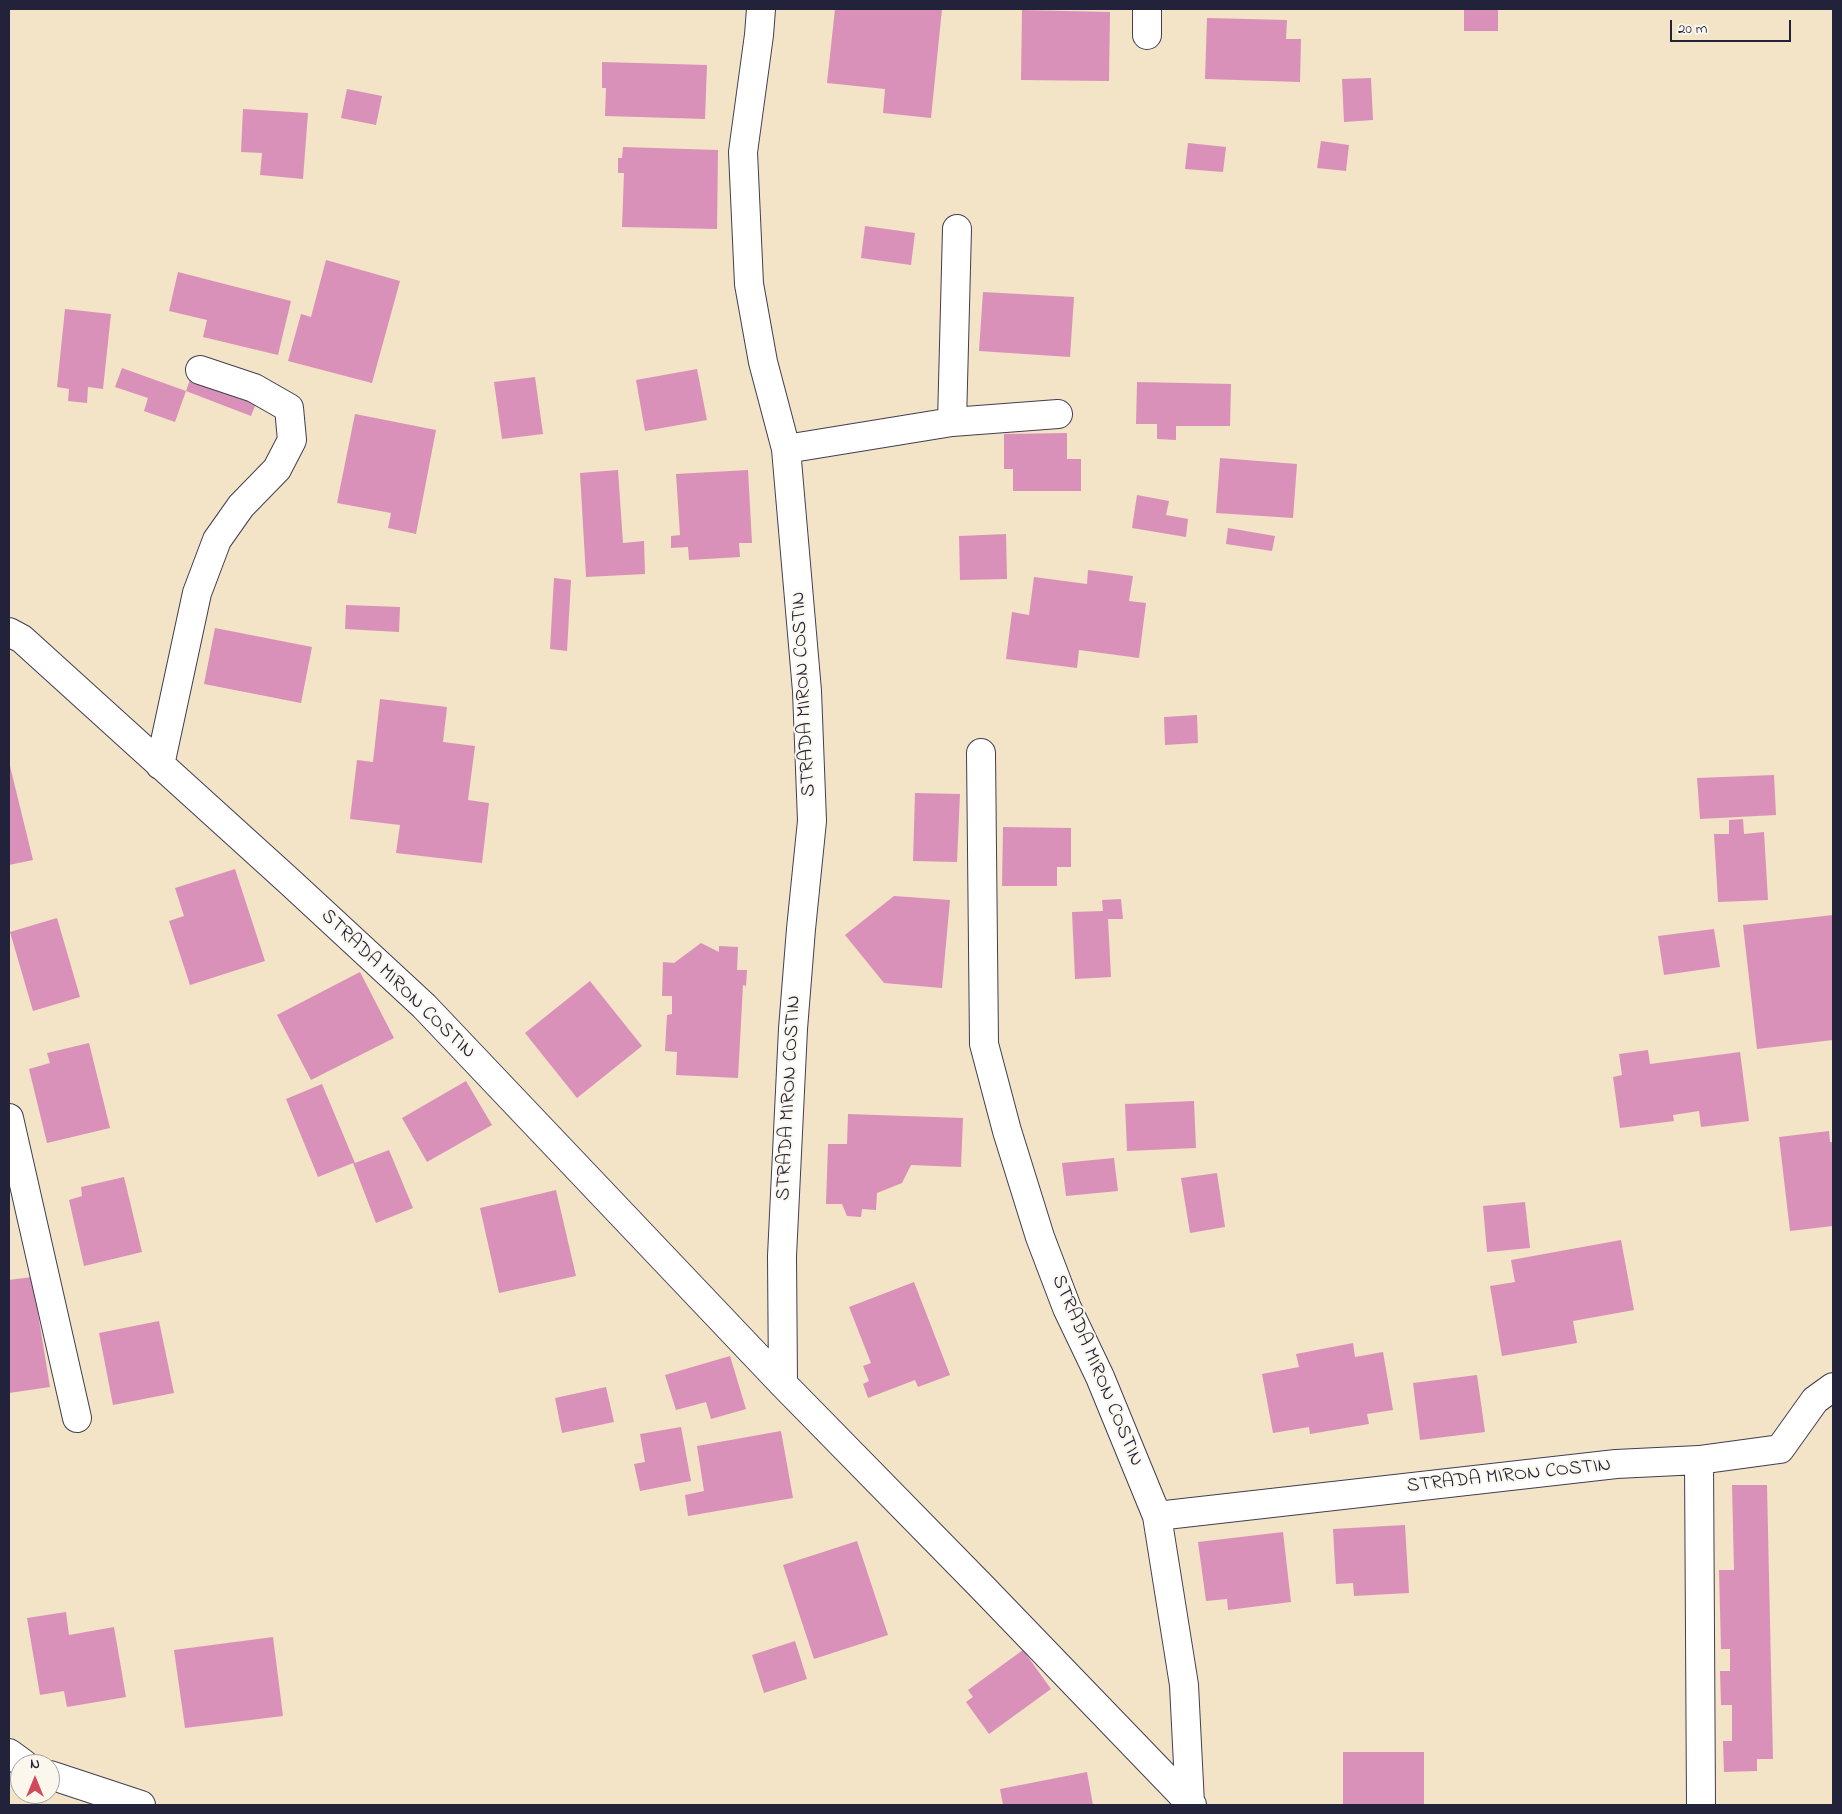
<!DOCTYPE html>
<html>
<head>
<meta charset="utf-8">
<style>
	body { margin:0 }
	#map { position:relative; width:1842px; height:1814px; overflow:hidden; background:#f3e3c7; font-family:"Indie Flower",sans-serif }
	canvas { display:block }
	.frame { position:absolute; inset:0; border:10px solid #22223b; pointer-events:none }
	.north { position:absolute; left:10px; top:1754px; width:50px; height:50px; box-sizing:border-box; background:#fbf7ec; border:1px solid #a4a2a5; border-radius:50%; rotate:0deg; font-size:14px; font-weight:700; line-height:20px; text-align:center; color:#22223b }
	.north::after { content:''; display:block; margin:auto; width:18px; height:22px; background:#d1495b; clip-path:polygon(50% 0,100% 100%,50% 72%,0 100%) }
	.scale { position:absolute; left:1670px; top:20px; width:121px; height:22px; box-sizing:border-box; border:2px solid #22223b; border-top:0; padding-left:6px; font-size:15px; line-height:18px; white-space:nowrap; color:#22223b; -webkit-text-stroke:4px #fbf7ec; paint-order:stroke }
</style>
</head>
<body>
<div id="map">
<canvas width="1842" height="1814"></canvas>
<div class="frame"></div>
<div class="north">N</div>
<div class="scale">20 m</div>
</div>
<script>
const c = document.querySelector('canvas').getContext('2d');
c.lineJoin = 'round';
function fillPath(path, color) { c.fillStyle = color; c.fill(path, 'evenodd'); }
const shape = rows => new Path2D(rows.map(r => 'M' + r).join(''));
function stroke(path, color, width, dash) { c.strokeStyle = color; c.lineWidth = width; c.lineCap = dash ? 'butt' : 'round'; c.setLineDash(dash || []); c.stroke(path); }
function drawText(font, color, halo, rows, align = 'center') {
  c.font = font + ' "Indie Flower",sans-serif'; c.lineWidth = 4; c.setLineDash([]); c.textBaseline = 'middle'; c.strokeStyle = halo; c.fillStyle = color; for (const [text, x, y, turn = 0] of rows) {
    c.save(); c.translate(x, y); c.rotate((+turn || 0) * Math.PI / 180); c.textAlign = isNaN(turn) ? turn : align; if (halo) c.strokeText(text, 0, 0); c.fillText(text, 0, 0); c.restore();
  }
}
fillPath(shape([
	[835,9,942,9,931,118,883,113,885,89,827,83],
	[1464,9,1498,9,1498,31,1464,31],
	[1022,10,1110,12,1109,81,1021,80],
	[1207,18,1287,20,1286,39,1301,39,1300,82,1205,79],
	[602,62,707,65,705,119,605,116,606,88,602,88],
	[1371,78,1373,120,1344,122,1342,79],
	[347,89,382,96,376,125,341,118],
	[243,109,308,113,303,179,260,175,262,153,241,152],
	[1321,141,1349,145,1346,171,1317,168],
	[1188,143,1226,147,1223,172,1185,169],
	[623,147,718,150,717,229,622,227,624,173,618,173,618,158,622,158],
	[865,226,915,233,911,265,861,258],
	[326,260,400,281,372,383,288,361,301,314,311,317],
	[178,272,291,301,278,355,203,337,207,320,169,311],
	[983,292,1074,297,1070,357,979,351],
	[65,309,111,314,103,389,88,387,87,403,68,401,69,389,57,387],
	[122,368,186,391,175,422,144,411,148,398,115,387],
	[697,369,707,420,645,431,636,380],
	[191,377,257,401,251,416,186,391],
	[535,377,543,434,502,439,494,382],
	[1137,382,1231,384,1230,426,1176,426,1176,440,1157,439,1157,424,1136,424],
	[355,414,436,430,416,534,388,528,391,513,337,503],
	[1067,433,1067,459,1081,459,1081,491,1013,491,1013,469,1004,469,1004,434],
	[1220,458,1297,464,1293,518,1216,513],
	[618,470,623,543,644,541,645,574,586,577,580,473],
	[748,470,752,543,739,543,740,557,689,560,688,547,671,548,671,536,680,535,676,474],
	[1137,495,1169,501,1166,515,1188,519,1186,537,1132,528],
	[1228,528,1275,536,1272,551,1226,544],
	[1006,534,1007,579,960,580,959,536],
	[1088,570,1133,576,1129,601,1146,603,1139,658,1079,650,1077,668,1006,659,1012,612,1029,615,1034,577,1087,584],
	[554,578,571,580,567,651,550,649],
	[346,605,400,607,399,632,345,629],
	[215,628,312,647,301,703,204,684],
	[380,699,447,707,443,742,475,746,468,800,489,803,482,863,396,853,400,825,350,819,357,760,373,762],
	[1197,715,1198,743,1165,745,1164,717],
	[9,762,33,860,9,865],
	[1774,775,1776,815,1700,819,1697,778],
	[915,793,960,794,957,862,913,861],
	[1743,819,1744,834,1764,832,1768,900,1718,902,1714,834,1729,834,1729,820],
	[1003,827,1071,828,1071,867,1057,867,1057,886,1002,886],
	[235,869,265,961,190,985,169,921,184,916,175,888],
	[894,896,950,900,942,988,884,983,845,935],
	[1121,899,1123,919,1108,919,1111,977,1075,979,1072,912,1103,911,1102,900],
	[1833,915,1833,1040,1757,1049,1743,925],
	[57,918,80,997,33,1011,10,932],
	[1714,929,1720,967,1664,975,1658,936],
	[701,943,719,952,719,946,738,947,737,970,747,970,746,986,743,985,738,1078,676,1075,677,1052,665,1051,667,1015,672,1014,672,996,662,996,663,962,674,963],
	[360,972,394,1038,311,1080,277,1015],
	[590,981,642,1046,577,1098,525,1033],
	[89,1043,110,1128,47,1143,29,1069,50,1063,47,1053],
	[1648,1050,1650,1064,1740,1052,1749,1121,1701,1127,1699,1111,1673,1115,1674,1121,1620,1128,1613,1077,1622,1075,1619,1054],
	[466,1081,492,1125,427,1162,402,1118],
	[322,1084,355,1163,389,1150,413,1208,376,1223,353,1163,318,1177,286,1099],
	[1194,1101,1196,1148,1127,1151,1125,1104],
	[848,1114,963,1118,961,1167,911,1165,902,1183,877,1193,876,1210,862,1209,861,1217,847,1216,842,1204,826,1204,828,1144,847,1144],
	[1829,1131,1830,1142,1833,1142,1833,1226,1790,1231,1779,1137],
	[1114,1158,1118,1191,1066,1196,1062,1163],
	[1217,1173,1225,1227,1190,1233,1181,1178],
	[124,1177,142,1252,84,1266,69,1200,82,1196,81,1187],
	[556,1190,576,1276,499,1293,480,1208],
	[1525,1202,1530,1248,1487,1252,1483,1206],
	[1621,1240,1634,1310,1573,1321,1577,1343,1502,1356,1490,1286,1515,1282,1511,1260],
	[32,1277,50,1387,9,1393,9,1280],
	[914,1282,950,1375,918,1387,915,1380,868,1398,863,1384,869,1381,863,1366,871,1363,849,1307],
	[159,1321,174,1393,113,1405,99,1333],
	[1353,1343,1355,1357,1383,1352,1393,1410,1367,1414,1369,1424,1310,1434,1309,1427,1273,1433,1262,1374,1299,1367,1296,1354],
	[730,1356,746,1409,711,1419,706,1402,676,1410,665,1375],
	[1477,1375,1485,1432,1420,1440,1413,1383],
	[606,1387,614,1422,562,1433,555,1398],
	[681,1427,691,1481,640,1491,634,1464,645,1462,640,1434],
	[781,1431,793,1498,688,1516,685,1495,704,1491,697,1446],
	[1732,1485,1767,1485,1773,1759,1757,1759,1757,1771,1724,1772,1723,1741,1732,1741,1732,1705,1721,1705,1720,1671,1730,1671,1730,1649,1721,1649,1719,1570,1734,1570],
	[1405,1525,1409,1593,1354,1596,1353,1583,1336,1584,1333,1529],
	[1283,1532,1291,1602,1228,1610,1227,1599,1206,1601,1198,1542],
	[857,1541,888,1635,814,1659,783,1565],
	[66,1612,69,1635,114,1627,126,1697,67,1707,64,1691,40,1695,27,1618],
	[273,1637,283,1716,185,1728,174,1650],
	[795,1641,807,1679,764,1693,752,1655],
	[1023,1650,1051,1689,989,1734,966,1702,973,1697,968,1690],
	[1343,1752,1424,1752,1424,1805,1343,1805],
	[1087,1772,1093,1805,1003,1805,1000,1789]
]), '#da91b9');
const minor = shape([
	[761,9,759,35,743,152,749,284,763,362,786,449,807,691,812,821,801,929,793,1029,782,1256,783,1384],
	[1147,35,1147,9],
	[952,422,1058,414],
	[786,449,952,422,957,229],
	[9,632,22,639,290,882,424,1006,783,1384,982,1587,1192,1805],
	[981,753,984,1044,1007,1131,1040,1237,1067,1308,1100,1377,1157,1516,1184,1685,1190,1804],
	[160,765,197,593,217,540,241,506,277,469,292,440,289,408,254,388,200,370],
	[9,1118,77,1418],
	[1699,1460,1701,1805],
	[1157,1516,1616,1464,1699,1460,1780,1449,1815,1400,1833,1387],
	[9,1753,24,1764],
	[50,1775,141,1805]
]);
stroke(minor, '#413f50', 30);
stroke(minor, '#fff', 28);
drawText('20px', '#22223b', '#fbf7ec', [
	["STRADA MIRON COSTIN",805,694,-93],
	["STRADA MIRON COSTIN",397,985,44],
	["STRADA MIRON COSTIN",790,1098,-87],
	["STRADA MIRON COSTIN",1096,1371,67],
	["STRADA MIRON COSTIN",1509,1477,-6]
]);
</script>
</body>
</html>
